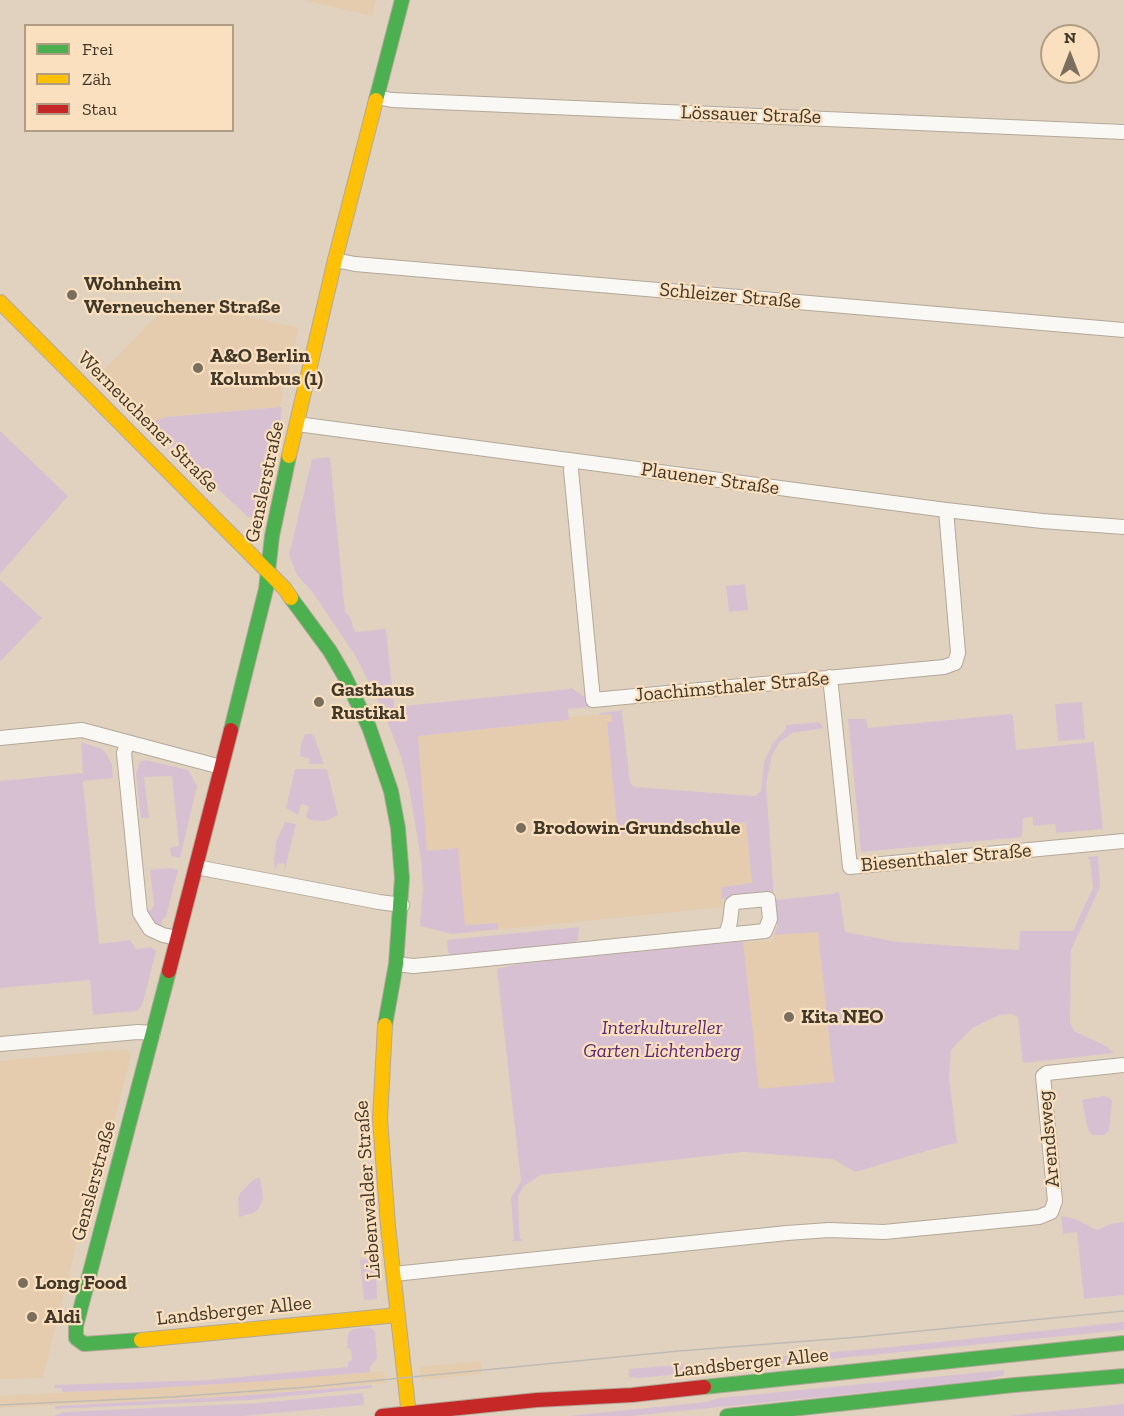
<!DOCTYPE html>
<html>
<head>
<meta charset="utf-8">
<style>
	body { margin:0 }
	#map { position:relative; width:1124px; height:1416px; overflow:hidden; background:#e1d2bf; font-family:"Zilla Slab",serif }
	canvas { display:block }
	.legend { position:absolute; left:24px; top:24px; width:210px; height:108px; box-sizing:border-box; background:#fbe0bf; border:2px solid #b19d83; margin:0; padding:8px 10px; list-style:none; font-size:18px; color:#42382a }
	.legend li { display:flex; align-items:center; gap:12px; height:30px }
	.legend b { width:30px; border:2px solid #b19d83 }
	.north { position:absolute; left:1040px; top:24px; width:60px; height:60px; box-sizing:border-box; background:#fbe0bf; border:2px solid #b19d83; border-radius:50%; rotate:0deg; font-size:16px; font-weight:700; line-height:24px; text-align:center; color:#42382a }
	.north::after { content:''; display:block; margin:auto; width:21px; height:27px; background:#7a6e5e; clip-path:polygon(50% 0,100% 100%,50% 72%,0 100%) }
</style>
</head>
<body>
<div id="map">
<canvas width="1124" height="1416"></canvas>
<ul class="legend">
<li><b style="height:8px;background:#4caf50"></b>Frei</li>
<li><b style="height:8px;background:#ffc107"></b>Zäh</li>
<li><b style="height:8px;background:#c62828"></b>Stau</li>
</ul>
<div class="north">N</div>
</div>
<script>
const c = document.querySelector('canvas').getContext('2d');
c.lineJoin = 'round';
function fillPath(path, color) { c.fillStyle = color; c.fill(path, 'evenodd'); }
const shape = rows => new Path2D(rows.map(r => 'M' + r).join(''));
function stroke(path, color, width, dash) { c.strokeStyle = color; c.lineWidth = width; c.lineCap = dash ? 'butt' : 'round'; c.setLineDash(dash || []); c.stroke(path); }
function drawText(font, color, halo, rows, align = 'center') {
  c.font = font + ' "Zilla Slab",serif'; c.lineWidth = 4.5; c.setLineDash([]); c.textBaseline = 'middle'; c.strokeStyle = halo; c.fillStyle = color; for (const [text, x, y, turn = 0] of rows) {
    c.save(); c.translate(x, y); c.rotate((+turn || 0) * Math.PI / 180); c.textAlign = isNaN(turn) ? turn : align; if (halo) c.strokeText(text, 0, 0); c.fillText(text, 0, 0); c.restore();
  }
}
fillPath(shape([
	[303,0,376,0,372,16],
	[173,299,299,328,280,407,166,417,157,420,149,425,99,375],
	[611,714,612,722,607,723,618,835,746,822,752,883,721,887,723,907,466,933,427,851,418,736,568,720,569,717],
	[818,931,834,1082,759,1090,743,941,772,941,774,935],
	[126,1049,131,1054,103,1167,92,1169,93,1179,43,1378,0,1379,0,1061],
	[480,1361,482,1374,422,1380,419,1367],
	[384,1371,386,1383,237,1396,0,1408,0,1396,203,1385]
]), '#e5ccae');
fillPath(shape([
	[282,407,280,425,258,517,248,517,149,425,157,420,166,417],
	[0,431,68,496,0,574],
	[330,457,345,612,350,617,355,632,386,629,394,707,570,689,570,687,588,699,589,707,568,709,569,720,418,736,427,851,458,848,465,925,498,923,498,929,452,934,420,926,423,888,421,859,409,788,401,757,382,708,355,655,314,594,297,575,289,555,312,459],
	[0,580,42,618,0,662],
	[745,584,748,610,729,612,726,586],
	[1082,702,1085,739,1058,741,1055,704],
	[624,710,622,713,630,783,634,787,755,796,761,791,764,762,773,743,786,729,786,725,819,722,824,728,792,733,780,742,772,755,766,784,774,897,767,893,722,899,721,887,752,883,746,822,618,835,607,722,612,722,611,714,599,715,600,713],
	[1010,714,1013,716,1016,750,1094,742,1103,829,1056,833,1055,824,1033,826,1033,817,1023,818,1022,837,861,852,848,719,866,719,868,728],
	[305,734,311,734,314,736,324,764,309,764,310,759,300,756,301,744],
	[81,742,102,749,106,753,112,764,113,778,83,781,99,944,130,940,136,949,151,947,156,951,142,1006,137,1011,93,1015,90,980,0,988,0,781,83,773],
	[146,760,188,770,197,786,180,858,171,856,170,848,179,846,172,776,144,777,149,818,141,818,136,773,140,762],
	[295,769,327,769,338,815,326,821,319,821,310,820,306,817,309,806,301,804,298,815,286,808],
	[285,822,296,824,284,873,285,864,278,863,275,871,274,862,276,842],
	[1098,856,1100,887,1071,950,1070,1023,1074,1031,1106,1046,1114,1053,1023,1063,1018,1017,1012,1014,999,1015,972,1028,951,1050,949,1077,957,1143,947,1145,855,1172,833,1159,743,1152,540,1175,524,1186,518,1196,519,1229,520,1238,523,1241,512,1241,514,1239,511,1198,521,1181,497,969,518,964,743,941,759,1089,834,1082,818,932,774,935,777,927,775,900,832,894,839,891,845,932,898,942,1019,950,1020,931,1073,931,1093,888,1090,860,1087,857],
	[171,868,178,870,166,917,163,919,161,926,152,923,145,911,151,910,154,905,150,870],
	[579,927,578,939,576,943,451,956,448,952,447,940],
	[1103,1096,1110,1098,1112,1101,1109,1131,1104,1135,1093,1135,1088,1130,1082,1100],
	[260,1177,263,1198,260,1207,254,1213,239,1217,238,1199,240,1193,253,1180],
	[1061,1216,1075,1219,1097,1230,1110,1224,1124,1222,1124,1295,1084,1299,1077,1232,1063,1234],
	[376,1258,377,1299,364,1300,360,1260],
	[1124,1322,1124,1330,639,1378,629,1377,629,1369,892,1347],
	[369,1327,375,1331,377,1358,370,1367,370,1372,265,1381,141,1389,62,1392,62,1388,54,1388,55,1385,208,1380,348,1367,348,1362,352,1360,351,1350,347,1348,348,1334,353,1329],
	[1004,1370,1004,1375,980,1381,630,1416,568,1416,707,1402,719,1398,760,1394],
	[372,1385,372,1388,249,1400,55,1409,55,1406,237,1396],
	[363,1393,364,1405,242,1416,54,1416,63,1412,259,1403],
	[1124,1404,1124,1416,1005,1416]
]), '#d8c0d3');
const street = shape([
	[377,97,392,100,1124,132],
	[335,260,355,264,1124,330],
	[297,424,946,510,1042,521,1124,527],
	[572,461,571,470,593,700,944,667,955,663,958,653,946,510],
	[830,677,850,867,1124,841],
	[0,738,82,730,221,767],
	[127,743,124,753,140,913,150,929,163,935,177,938],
	[196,867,379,902,402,905],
	[396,964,413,966,446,963,765,931,770,919,768,899,735,902,732,904,730,922,726,934],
	[0,1044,138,1032,153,1033],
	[394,1274,787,1233,829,1230,884,1232,1039,1217,1051,1212,1055,1201,1043,1076,1047,1073,1124,1065]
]);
const fast = shape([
	[376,100,402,0],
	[291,598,330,651,344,675,369,727,391,791,398,828,402,878,396,964,385,1025],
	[231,730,266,589,272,536,289,456],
	[141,1340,84,1344,76,1338,76,1326,169,971],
	[704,1387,1124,1343],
	[727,1416,1014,1385,1124,1376]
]);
const slow = shape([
	[0,302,285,589,291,598],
	[289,456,335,260,376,100],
	[385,1025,380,1119,388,1226,409,1416],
	[141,1340,398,1315]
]);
const jam = shape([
	[169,971,231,730],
	[382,1416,537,1400,632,1395,704,1387]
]);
stroke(street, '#b3a899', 16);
stroke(fast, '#b3a899', 16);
stroke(slow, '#b3a899', 16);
stroke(jam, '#b3a899', 16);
stroke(street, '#faf8f5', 14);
stroke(fast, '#4caf50', 14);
stroke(slow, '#ffc107', 14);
stroke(jam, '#c62828', 14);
stroke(shape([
	[0,1405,172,1397,309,1387,679,1351,859,1337,1124,1311]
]), '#bebbb6', 1.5);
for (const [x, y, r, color] of [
	[72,295,6,"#7a6e5e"],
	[198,368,6,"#7a6e5e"],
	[319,702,6,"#7a6e5e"],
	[521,828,6,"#7a6e5e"],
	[789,1017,6,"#7a6e5e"],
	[23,1283,6,"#7a6e5e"],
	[32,1317,6,"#7a6e5e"]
]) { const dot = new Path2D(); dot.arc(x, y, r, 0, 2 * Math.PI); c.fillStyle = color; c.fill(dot); stroke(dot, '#fbe0bf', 2); }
drawText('20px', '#42382a', '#fbe0bf', [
	["Lössauer Straße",751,115,2],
	["Schleizer Straße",730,296,5],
	["Werneuchener Straße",148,422,45],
	["Plauener Straße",710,479,8],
	["Genslerstraße",265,482,-78],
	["Joachimsthaler Straße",732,687,-5],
	["Biesenthaler Straße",946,858,-5],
	["Arendsweg",1049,1139,-95],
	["Genslerstraße",94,1181,-75],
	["Liebenwalder Straße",368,1190,-94],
	["Landsberger Allee",234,1311,-6],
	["Landsberger Allee",751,1363,-6]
]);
drawText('bold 20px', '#42382a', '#fbe0bf', [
	["Wohnheim",84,284],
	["Werneuchener Straße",84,307],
	["A&O Berlin",210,356],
	["Kolumbus (1)",210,379],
	["Gasthaus",331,690],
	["Rustikal",331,713],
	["Brodowin-Grundschule",533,828],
	["Kita NEO",801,1017],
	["Long Food",35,1283],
	["Aldi",44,1317]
], 'left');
drawText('italic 20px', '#5c2876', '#fbe0bf', [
	["Interkultureller",662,1028],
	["Garten Lichtenberg",662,1051]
]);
</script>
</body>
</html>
